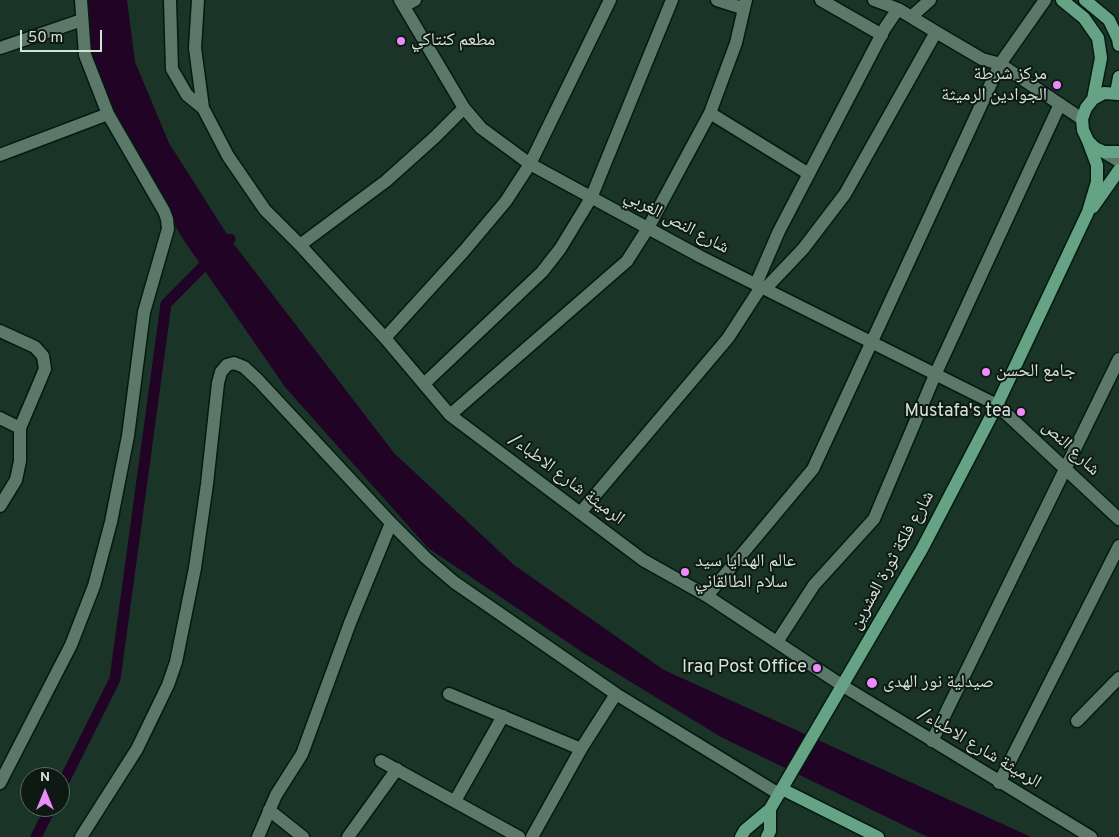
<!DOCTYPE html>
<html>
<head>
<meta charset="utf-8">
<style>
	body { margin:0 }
	#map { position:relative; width:1119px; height:837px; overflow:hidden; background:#1a3427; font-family:Overpass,sans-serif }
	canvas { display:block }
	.north { position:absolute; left:20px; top:767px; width:50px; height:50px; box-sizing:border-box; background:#0e1913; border:1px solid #5d6a63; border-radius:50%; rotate:0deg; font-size:14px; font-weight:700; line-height:20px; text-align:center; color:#d4e3da }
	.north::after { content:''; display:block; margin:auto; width:18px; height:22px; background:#ec8cfa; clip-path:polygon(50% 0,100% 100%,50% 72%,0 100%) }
	.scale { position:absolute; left:20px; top:30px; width:82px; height:22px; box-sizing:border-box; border:2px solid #d4e3da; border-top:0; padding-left:6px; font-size:15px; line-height:18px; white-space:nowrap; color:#d4e3da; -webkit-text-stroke:4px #0e1913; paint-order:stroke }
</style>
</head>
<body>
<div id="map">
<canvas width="1119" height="837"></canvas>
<div class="north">N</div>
<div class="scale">50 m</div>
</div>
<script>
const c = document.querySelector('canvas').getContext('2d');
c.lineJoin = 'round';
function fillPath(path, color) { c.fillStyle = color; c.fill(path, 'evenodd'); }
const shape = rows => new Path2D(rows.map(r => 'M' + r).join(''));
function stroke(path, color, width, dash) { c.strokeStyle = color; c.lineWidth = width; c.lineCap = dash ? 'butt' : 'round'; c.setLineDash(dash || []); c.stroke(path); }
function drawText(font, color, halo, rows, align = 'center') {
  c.font = font + ' Overpass,"Noto Naskh Arabic",sans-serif'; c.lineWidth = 4; c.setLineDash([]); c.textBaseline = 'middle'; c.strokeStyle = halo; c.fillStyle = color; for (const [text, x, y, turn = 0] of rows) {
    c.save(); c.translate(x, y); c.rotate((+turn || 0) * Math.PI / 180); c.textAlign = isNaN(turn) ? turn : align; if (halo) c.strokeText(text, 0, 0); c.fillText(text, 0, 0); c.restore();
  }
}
fillPath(shape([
	[83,0,127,0,135,62,169,143,230,239,394,453,514,565,664,670,1031,837,928,837,721,737,585,654,428,548,285,387,183,239,119,130,86,51]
]), '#210325');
stroke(shape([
	[60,789,115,679,166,304,230,239],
	[36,837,51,807]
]), '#210325', 11);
const minor = shape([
	[170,0,172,69,187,95,203,108],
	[198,0,195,48,203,108,228,156,265,210,300,245,385,338,450,415,643,560,707,596,843,686,1091,837],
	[400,0,464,108,481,128,530,164,701,257,997,405,1119,519],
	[717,0,742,8],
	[821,0,882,35],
	[404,6,415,0],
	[898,9,936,32],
	[911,17,930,0],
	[0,48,82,20],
	[710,113,809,174],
	[1104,152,1119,161],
	[0,155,108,114],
	[300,245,386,181,435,137,464,108],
	[756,284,779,231,885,28,898,9,874,0],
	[765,289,803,249,845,194,936,32,982,59,1000,64,1082,119],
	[0,331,35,347,43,356,45,369,20,428,20,461,16,480,0,506],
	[385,338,464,251,506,201,530,164,610,0],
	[425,383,542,272,560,249,591,198,672,0],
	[450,415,627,261,648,228,710,113,736,43,746,0],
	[0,418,20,428],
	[580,513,728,338,761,287],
	[707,596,813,469,1000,64,1045,0],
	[777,642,814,585,874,519,935,375,1060,104],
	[449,694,581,749],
	[1077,721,1119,678],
	[932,741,1119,359],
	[381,761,519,837],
	[0,783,71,645,94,586,111,522,128,436,144,312,168,229,167,219,164,211,108,114,85,55,81,0],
	[999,783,1119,546],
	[455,801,503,716],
	[269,810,303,837],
	[81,837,137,749,168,685,176,662,195,568,207,484,218,383,221,372,227,365,234,363,244,367,258,380,391,523,426,558,454,582,616,694,779,794],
	[258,837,276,795,302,754,350,623,391,523],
	[348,837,397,769],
	[532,837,581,749,616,694]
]);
const major = shape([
	[1062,0,1084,18,1098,38,1101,58,1093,99],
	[1085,0,1109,20,1118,39,1119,45],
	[1116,93,1119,77],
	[1119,94,1104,93,1093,99,1086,108,1082,119,1083,130,1088,141,1095,148,1104,152,1119,152],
	[1093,207,1119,170],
	[782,789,878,837],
	[741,837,745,830,770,809,922,549,997,405,1088,212,1097,182,1097,165,1088,141],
	[767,837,770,831,770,809]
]);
stroke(minor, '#021b10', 15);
stroke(major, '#021b10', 15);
stroke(minor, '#5c7869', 12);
stroke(major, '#66a284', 12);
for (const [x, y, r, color] of [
	[401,41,5,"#ec8cfa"],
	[1057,85,5,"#ec8cfa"],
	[986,372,5,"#ec8cfa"],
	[1021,412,5,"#ec8cfa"],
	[685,572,5,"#ec8cfa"],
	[817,668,5,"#ec8cfa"],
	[872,683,6,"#ec8cfa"]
]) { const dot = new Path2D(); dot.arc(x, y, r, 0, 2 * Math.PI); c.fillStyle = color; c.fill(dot); stroke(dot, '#0e1913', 2); }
drawText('18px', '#d4e3da', '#0e1913', [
	["مطعم كنتاكي",411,41],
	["مركز شرطة",1047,75,"right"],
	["الجوادين الرميثة",1047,96,"right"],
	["جامع الحسن",996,372],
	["Mustafa's tea",1011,412,"right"],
	["عالم الهدايا سيد",695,562],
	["سلام الطالقاني",695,583],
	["Iraq Post Office",807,668,"right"],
	["صيدلية نور الهدى",883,683]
], 'left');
drawText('18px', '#d4e3da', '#0e1913', [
	["شارع النص الغربي",676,223,28],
	["شارع النص",1070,449,43],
	["/الرميثة شارع الاطباء",566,480,37],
	["شارع فلكة ثورة العشرين",893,561,-61],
	["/الرميثة شارع الاطباء",979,749,31]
]);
</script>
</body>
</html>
